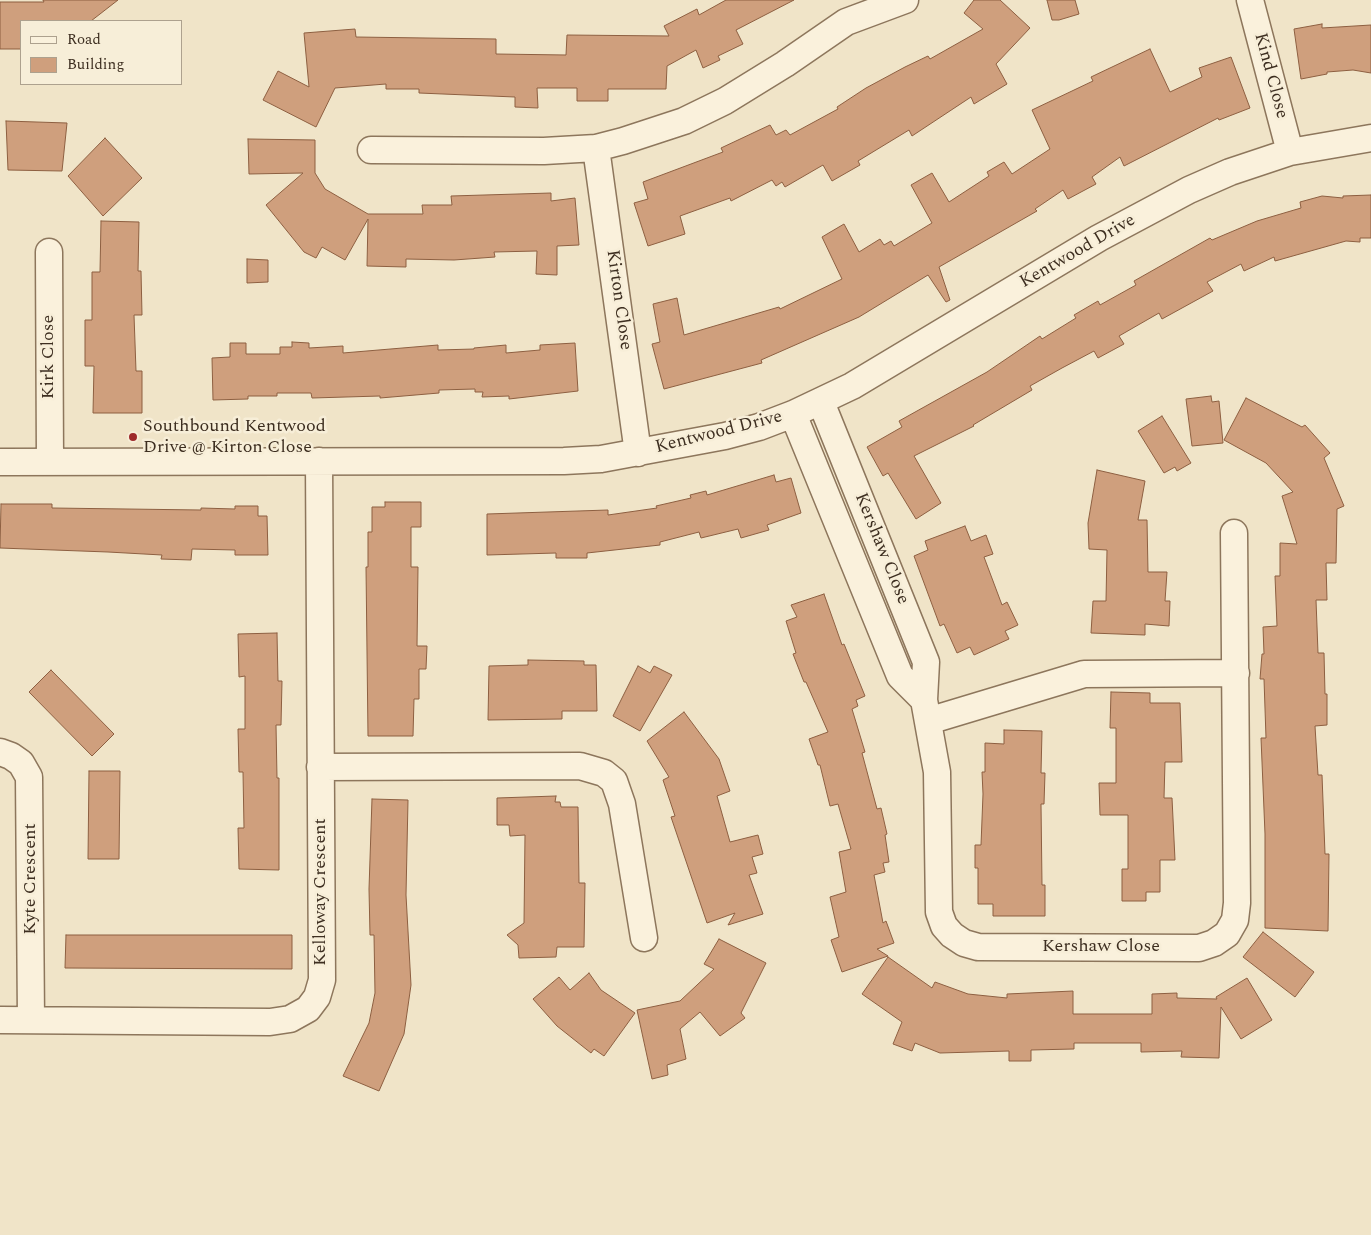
<!DOCTYPE html>
<html>
<head>
<meta charset="utf-8">
<style>
	body { margin:0 }
	#map { position:relative; width:1371px; height:1235px; overflow:hidden; background:#f0e4c8; font-family:Spectral,serif }
	canvas { display:block }
	.legend { position:absolute; left:20px; top:20px; width:162px; height:65px; box-sizing:border-box; background:#f7eed8; border:1px solid #ada18e; margin:0; padding:6px 9px; list-style:none; font-size:15px; color:#3d2e20 }
	.legend li { display:flex; align-items:center; gap:10px; height:25px }
	.legend b { width:25px; border:1px solid #ada18e }
</style>
</head>
<body>
<div id="map">
<canvas width="1371" height="1235"></canvas>
<ul class="legend">
<li><b style="height:6px;background:#faf1dc"></b>Road</li>
<li><b style="height:14px;background:#cf9f7d"></b>Building</li>
</ul>
</div>
<script>
const c = document.querySelector('canvas').getContext('2d');
c.lineJoin = 'round';
function fillPath(path, color) { c.fillStyle = color; c.fill(path, 'evenodd'); }
const shape = rows => new Path2D(rows.map(r => 'M' + r).join(''));
function stroke(path, color, width, dash) { c.strokeStyle = color; c.lineWidth = width; c.lineCap = dash ? 'butt' : 'round'; c.setLineDash(dash || []); c.stroke(path); }
function drawText(font, color, halo, rows, align = 'center') {
  c.font = font + ' Spectral,serif'; c.lineWidth = 5; c.setLineDash([]); c.textBaseline = 'middle'; c.strokeStyle = halo; c.fillStyle = color; for (const [text, x, y, turn = 0] of rows) {
    c.save(); c.translate(x, y); c.rotate((+turn || 0) * Math.PI / 180); c.textAlign = isNaN(turn) ? turn : align; if (halo) c.strokeText(text, 0, 0); c.fillText(text, 0, 0); c.restore();
  }
}
const building = shape([
	[43,0,118,0,91,21,21,21,21,49,0,49,0,2,44,2,43,0],
	[726,0,794,0,736,30,743,44,718,56,720,60,703,68,696,50,667,66,666,89,608,89,608,101,577,101,577,88,537,88,538,108,515,107,515,97,419,93,419,89,386,89,386,84,335,88,316,127,263,100,278,71,309,87,304,33,355,29,356,37,496,39,496,54,566,55,567,35,669,36,664,26,697,9,699,15,726,0],
	[974,0,1000,0,1030,28,996,64,1007,84,974,104,971,97,912,136,909,130,858,161,860,165,832,181,823,165,785,187,782,182,776,186,772,180,731,201,730,198,680,216,685,234,648,246,634,203,648,199,643,182,723,152,721,148,770,125,776,135,786,130,790,135,838,109,837,107,866,88,905,67,928,56,930,59,983,29,964,13,974,0],
	[1047,0,1075,0,1079,14,1059,20,1052,20,1047,0],
	[1322,24,1322,28,1371,25,1371,73,1353,70,1327,72,1327,74,1301,79,1294,29,1322,24],
	[1150,49,1170,92,1202,77,1199,68,1231,57,1250,108,1219,120,1218,118,1124,166,1120,157,1092,177,1096,184,1068,199,1063,190,1035,209,1037,211,939,267,950,300,946,302,928,275,859,317,761,360,762,363,664,389,652,344,660,342,653,304,677,298,684,335,779,307,780,309,842,279,822,237,844,224,859,252,880,239,884,245,891,241,894,246,932,223,911,185,932,173,949,202,989,176,987,172,1004,162,1012,174,1050,149,1032,110,1093,81,1091,77,1150,49],
	[6,121,67,123,62,171,8,170,6,121],
	[105,138,142,178,103,216,68,176,105,138],
	[248,139,315,140,315,173,325,189,368,214,423,214,422,205,452,205,451,196,551,193,551,201,575,198,579,245,557,246,557,275,536,274,537,251,494,252,495,257,454,260,406,259,406,267,367,266,368,219,345,260,322,247,316,258,304,252,266,205,303,173,249,174,248,139],
	[1371,195,1371,238,1360,238,1360,242,1346,241,1275,261,1274,257,1244,271,1241,264,1207,282,1213,291,1162,319,1159,313,1119,336,1124,344,1098,358,1094,351,1062,368,1030,386,1032,390,973,425,974,426,914,456,941,503,916,519,888,473,883,476,867,447,902,427,899,421,987,372,1040,336,1042,339,1076,318,1074,315,1098,301,1100,305,1136,285,1134,281,1210,238,1212,240,1257,221,1301,208,1300,202,1322,196,1343,198,1343,196,1371,195],
	[101,221,139,222,138,271,141,271,142,315,134,315,136,371,142,371,142,413,93,413,94,366,85,366,85,320,92,320,92,272,100,272,101,221],
	[247,259,268,260,268,282,247,283,247,259],
	[292,342,309,343,309,348,343,346,343,353,438,345,438,350,474,349,474,348,506,345,506,353,540,350,540,345,575,343,578,391,509,399,509,396,482,397,483,392,475,392,475,389,439,390,439,393,380,398,380,396,312,398,311,393,277,393,277,396,248,396,248,399,213,400,212,358,230,357,230,343,246,343,246,354,280,354,280,347,292,347,292,342],
	[1211,396,1212,402,1219,401,1223,443,1192,446,1186,399,1211,396],
	[1246,398,1302,427,1305,425,1330,453,1324,458,1344,506,1337,509,1336,563,1326,563,1327,600,1316,600,1318,653,1324,653,1325,694,1327,694,1327,725,1315,726,1318,775,1322,775,1325,854,1329,854,1328,931,1265,928,1265,834,1261,738,1266,738,1264,679,1260,679,1262,654,1264,654,1263,627,1277,626,1275,576,1280,576,1280,543,1297,544,1282,496,1293,492,1266,463,1224,440,1246,398],
	[1162,416,1191,463,1177,471,1175,467,1164,473,1138,431,1162,416],
	[1097,470,1145,481,1138,520,1147,520,1148,572,1167,572,1165,601,1170,601,1169,626,1145,624,1145,635,1091,633,1093,601,1106,601,1107,550,1089,549,1088,523,1097,470],
	[774,475,776,482,791,478,801,513,767,525,769,530,741,538,738,529,701,538,699,532,660,542,660,545,587,553,587,558,556,558,556,553,487,555,487,514,608,510,608,515,657,508,656,506,691,498,690,495,706,491,707,495,774,475],
	[385,502,421,502,421,527,411,527,411,567,418,567,417,646,427,646,426,669,419,669,419,699,414,699,413,736,368,736,366,567,368,567,368,532,372,532,372,507,385,507,385,502],
	[1,504,52,504,52,508,201,510,201,508,235,509,235,506,258,506,258,516,267,516,268,555,235,555,235,550,192,549,191,560,161,559,162,555,108,552,0,548,1,504],
	[965,526,971,541,986,535,993,554,984,557,1002,605,1007,602,1018,625,1005,631,1009,639,974,655,970,647,957,653,944,624,940,626,914,556,928,550,925,541,965,526],
	[824,594,842,645,844,644,865,696,856,700,858,706,852,709,865,752,862,753,877,809,881,808,887,834,885,835,889,862,883,863,885,872,874,875,883,923,886,921,894,943,877,949,888,956,842,972,831,940,839,937,830,897,846,892,839,852,851,849,838,804,830,806,820,765,818,765,809,739,828,732,806,682,804,682,793,654,796,653,786,621,797,617,791,605,824,594],
	[277,633,278,681,282,681,281,725,276,725,277,778,279,778,279,870,239,869,238,828,244,828,243,772,239,772,238,729,245,729,245,676,239,677,238,634,277,633],
	[528,660,584,661,584,665,596,665,597,711,562,711,562,719,488,720,489,666,528,665,528,660],
	[638,666,650,673,654,666,672,675,640,731,613,716,638,666],
	[51,670,114,734,92,756,29,692,51,670],
	[1111,692,1150,693,1150,703,1180,703,1182,762,1165,762,1164,798,1172,798,1175,860,1160,860,1160,892,1146,892,1146,901,1122,901,1122,869,1128,869,1128,815,1100,815,1099,783,1116,783,1116,728,1110,728,1111,692],
	[684,712,719,759,730,791,717,796,730,842,758,835,763,854,752,857,757,873,749,875,763,914,728,925,735,913,707,923,671,817,675,816,663,780,669,777,647,741,684,712],
	[1004,730,1042,731,1041,773,1045,773,1044,804,1041,804,1042,885,1045,885,1045,916,993,916,993,904,978,904,978,868,975,868,975,845,981,845,983,794,982,772,985,772,985,743,1004,744,1004,730],
	[89,771,120,771,119,859,88,859,89,771],
	[556,796,555,802,560,802,561,807,578,807,579,883,585,883,584,947,557,947,556,957,519,958,518,945,507,935,524,923,525,835,510,836,509,825,497,825,497,798,556,796],
	[372,799,408,800,406,895,411,985,404,1034,379,1091,343,1076,369,1023,375,993,374,935,370,935,369,889,372,799],
	[1263,932,1314,972,1295,997,1243,957,1263,932],
	[66,935,292,935,292,969,65,968,66,935],
	[719,939,766,963,741,1013,745,1018,720,1036,700,1012,680,1029,686,1059,667,1065,668,1075,652,1079,637,1010,680,1001,714,969,704,964,719,939],
	[888,957,932,988,935,982,968,994,1007,998,1007,994,1073,991,1073,1014,1152,1014,1152,994,1177,993,1177,998,1217,999,1216,997,1247,978,1272,1020,1241,1039,1221,1007,1219,1058,1181,1057,1182,1051,1141,1052,1141,1043,1074,1043,1074,1049,1031,1050,1031,1061,1009,1061,1009,1051,940,1053,915,1043,912,1051,893,1044,902,1022,862,994,888,957],
	[589,973,601,990,635,1013,604,1056,594,1049,591,1053,557,1026,533,999,559,977,570,990,589,973]
]);
fillPath(building, '#cf9f7d');
stroke(building, '#8d5f41', 1);
const minor = shape([
	[1250,0,1290,152],
	[596,148,638,453],
	[371,150,544,151,596,148,623,141,684,121,725,101,785,64,846,22,905,0],
	[49,252,50,462],
	[821,402,926,662,924,700,937,772,939,912,944,926,952,935,964,943,978,947,1199,948,1214,943,1227,934,1235,920,1237,903,1234,533],
	[793,414,900,676,924,700],
	[0,462,564,461,601,459,725,436,759,427,793,414,852,386,1099,238,1189,190,1230,172,1290,152,1371,138],
	[928,721,1084,674,1236,673],
	[0,752,11,756,21,763,29,777,31,1020],
	[320,767,580,766,604,773,614,781,622,804,644,938],
	[0,1020,270,1022,290,1019,308,1009,317,997,322,980,319,461]
]);
stroke(minor, '#8d765c', 29);
stroke(minor, '#faf1dc', 26);
for (const [x, y, r, color] of [
	[133,437,5,"#9e2a2b"]
]) { const dot = new Path2D(); dot.arc(x, y, r, 0, 2 * Math.PI); c.fillStyle = color; c.fill(dot); stroke(dot, '#f7eed8', 2); }
drawText('18px', '#3d2e20', '#f7eed8', [
	["Kind Close",1270,76,75],
	["Kentwood Drive",1078,252,-30],
	["Kirton Close",618,300,82],
	["Kirk Close",49,357,-90],
	["Kentwood Drive",719,433,-14],
	["Kershaw Close",881,549,68],
	["Kyte Crescent",31,879,-90],
	["Kelloway Crescent",321,892,-90],
	["Kershaw Close",1101,947]
]);
drawText('18px', '#3d2e20', '#f7eed8', [
	["Southbound Kentwood",143,427],
	["Drive @ Kirton Close",143,448]
], 'left');
</script>
</body>
</html>
